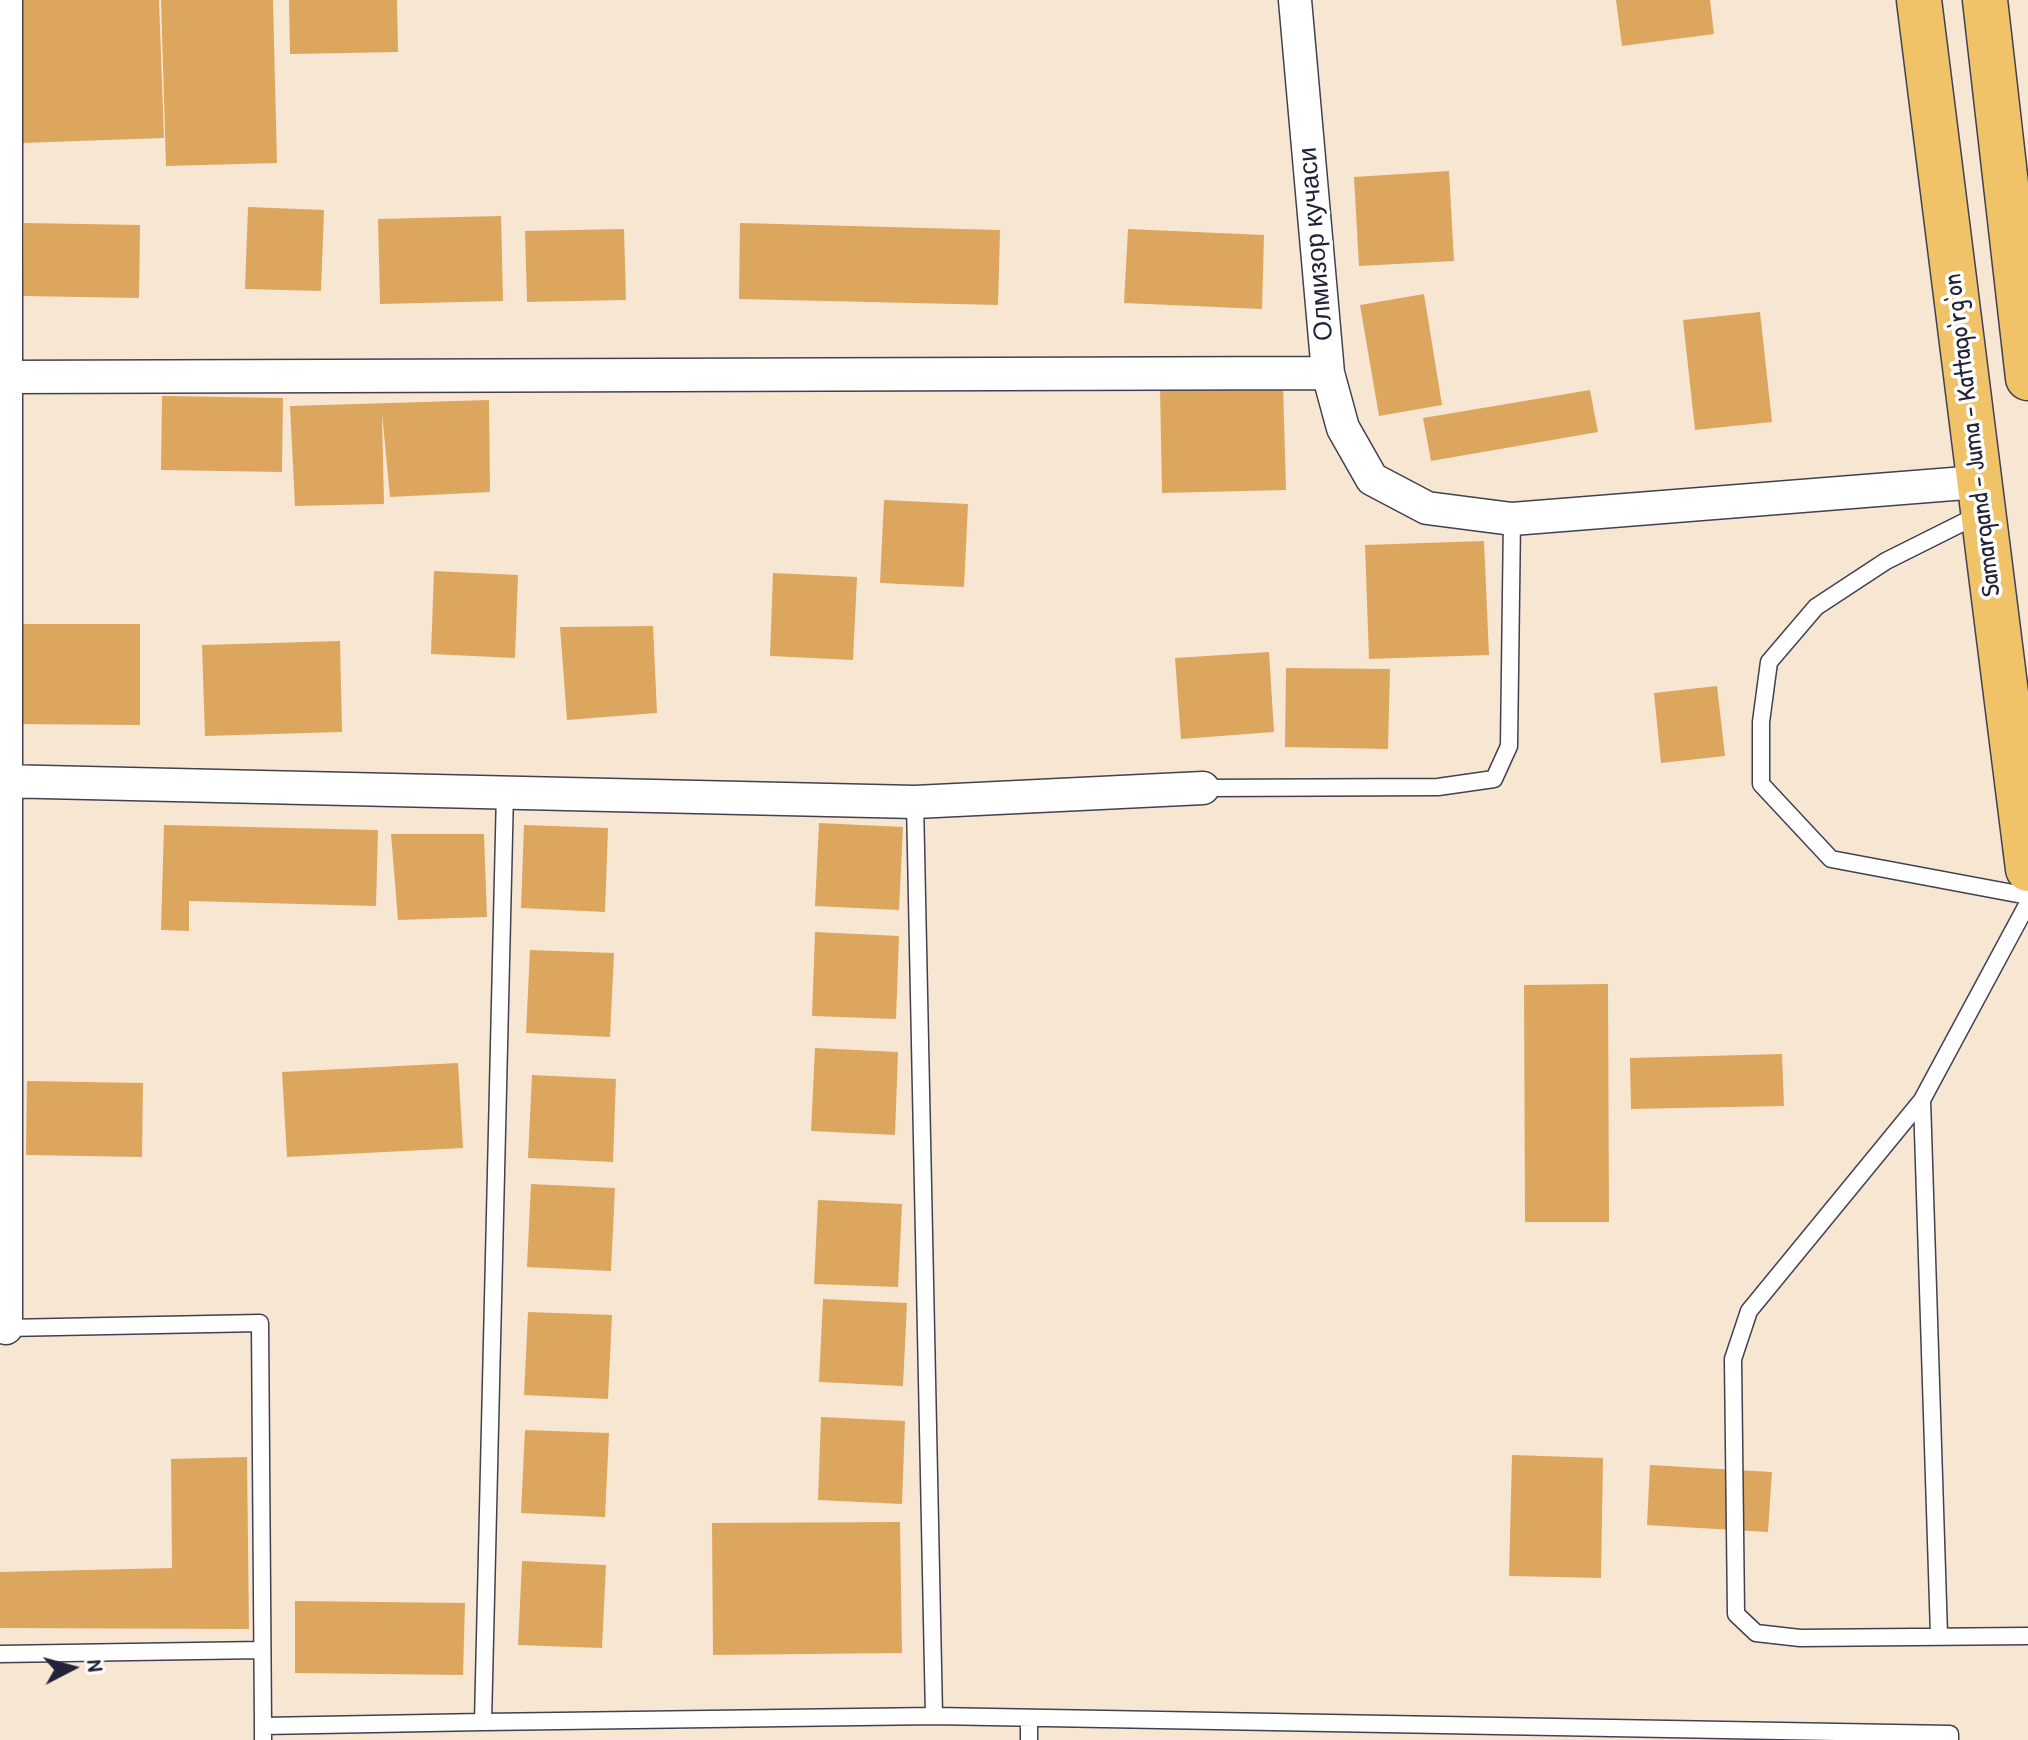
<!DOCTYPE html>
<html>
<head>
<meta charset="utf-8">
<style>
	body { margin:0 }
	#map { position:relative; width:2028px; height:1740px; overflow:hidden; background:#f7e7d2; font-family:"Patrick Hand",sans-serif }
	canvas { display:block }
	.north { position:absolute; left:32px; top:1628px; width:80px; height:80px; -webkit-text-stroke:6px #fff; paint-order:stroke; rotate:84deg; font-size:22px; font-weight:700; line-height:32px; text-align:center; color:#22223b }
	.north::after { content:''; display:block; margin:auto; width:28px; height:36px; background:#22223b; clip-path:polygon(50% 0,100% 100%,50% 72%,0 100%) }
</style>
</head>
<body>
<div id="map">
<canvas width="2028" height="1740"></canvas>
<div class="north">N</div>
</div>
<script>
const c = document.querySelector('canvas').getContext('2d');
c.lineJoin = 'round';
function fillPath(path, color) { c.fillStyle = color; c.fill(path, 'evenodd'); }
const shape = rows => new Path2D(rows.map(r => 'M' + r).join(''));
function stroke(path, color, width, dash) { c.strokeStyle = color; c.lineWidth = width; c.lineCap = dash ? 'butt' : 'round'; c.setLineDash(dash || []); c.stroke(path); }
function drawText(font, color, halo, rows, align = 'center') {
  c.font = font + ' "Patrick Hand",sans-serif'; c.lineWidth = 7; c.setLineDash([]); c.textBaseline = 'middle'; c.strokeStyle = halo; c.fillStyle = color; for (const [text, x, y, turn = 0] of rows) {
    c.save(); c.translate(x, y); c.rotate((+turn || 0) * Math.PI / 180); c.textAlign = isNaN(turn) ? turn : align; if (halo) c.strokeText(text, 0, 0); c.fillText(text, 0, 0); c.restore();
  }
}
fillPath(shape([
	[17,0,159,0,164,138,22,143],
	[161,0,273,0,277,163,166,166],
	[289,0,397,0,398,52,290,54],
	[1616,0,1710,0,1714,34,1622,46],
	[1449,171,1454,261,1359,266,1354,177],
	[248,207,324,210,321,291,245,289],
	[501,216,503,301,380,304,378,219],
	[24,223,140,225,139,298,23,296],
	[740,223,1000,230,998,305,739,299],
	[624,229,626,300,527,302,525,231],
	[1128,229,1264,235,1262,309,1124,303],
	[1424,294,1442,405,1379,416,1360,305],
	[1760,312,1772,422,1695,430,1683,320],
	[1283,384,1286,490,1162,493,1160,387],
	[1590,390,1598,432,1431,461,1423,418],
	[162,396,283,398,282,472,161,470],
	[489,400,490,492,390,497,382,413,384,504,295,506,290,406],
	[884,500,968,504,964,587,880,583],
	[1484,541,1489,655,1369,659,1365,545],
	[434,571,518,575,515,658,431,654],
	[773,573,857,577,853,660,770,656],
	[12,624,140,624,140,725,11,724],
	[653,626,657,713,567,720,560,627],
	[340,641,342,732,205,736,202,645],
	[1269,652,1274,732,1181,739,1175,658],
	[1286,668,1390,669,1388,749,1285,747],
	[1717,686,1725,756,1661,763,1654,693],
	[819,823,903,827,899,910,815,906],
	[164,825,378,830,376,906,189,901,189,931,161,930],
	[524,825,608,828,605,912,521,908],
	[391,834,484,834,487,917,398,920],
	[815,932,899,936,896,1019,812,1016],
	[530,950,614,953,610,1037,526,1033],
	[1608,984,1609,1222,1525,1222,1524,985],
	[815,1048,898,1052,895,1135,811,1131],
	[1782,1054,1784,1106,1631,1109,1630,1058],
	[458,1063,463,1148,287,1157,282,1072],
	[532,1075,616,1079,613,1162,528,1158],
	[27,1081,143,1083,142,1157,26,1155],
	[531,1184,615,1188,611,1271,527,1267],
	[818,1200,902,1204,898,1287,814,1284],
	[823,1299,907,1303,903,1386,819,1382],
	[528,1312,612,1315,608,1399,524,1395],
	[821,1417,905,1421,902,1504,818,1500],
	[525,1430,609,1433,605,1517,521,1513],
	[1512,1455,1603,1458,1601,1578,1509,1576],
	[247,1457,249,1629,0,1628,0,1572,172,1568,171,1459],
	[1650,1465,1772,1472,1768,1532,1647,1525],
	[900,1522,902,1653,713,1655,712,1523],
	[522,1561,606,1565,602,1648,518,1645],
	[295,1601,465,1603,463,1675,295,1673]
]), '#dda65f');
const lane = shape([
	[1980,514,1886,561,1816,607,1769,662,1761,722,1761,784,1831,859,2028,896],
	[1203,788,1438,787,1494,779,1509,746,1512,519],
	[505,792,483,1722,934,1716],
	[915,802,934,1716,1950,1734,1950,1740],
	[2028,903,1922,1100,1749,1311,1733,1359,1736,1614,1756,1633,1800,1638,2028,1636],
	[1922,1100,1939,1635],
	[6,1328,260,1323,263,1726],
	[0,1654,262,1650],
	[263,1740,263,1726,483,1722],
	[1029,1740,1029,1718]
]);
const street = shape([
	[1295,0,1328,373,1343,428,1372,479,1427,508,1512,519,1978,482],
	[0,377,1328,373],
	[0,781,915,802,1203,788],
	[6,1328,6,0]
]);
const primary = shape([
	[1919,0,2028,869],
	[1985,0,2028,378]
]);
stroke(lane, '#424052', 19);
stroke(street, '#424052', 35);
stroke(primary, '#424052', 47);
stroke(lane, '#fff', 16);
stroke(street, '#fff', 32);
stroke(primary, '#f1c369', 44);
drawText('26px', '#22223b', '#fff', [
	["Олмизор кучаси",1317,244,-95],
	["Samarqand - Juma - Kattaqo‘rg‘on",1973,435,-97]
]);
</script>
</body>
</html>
